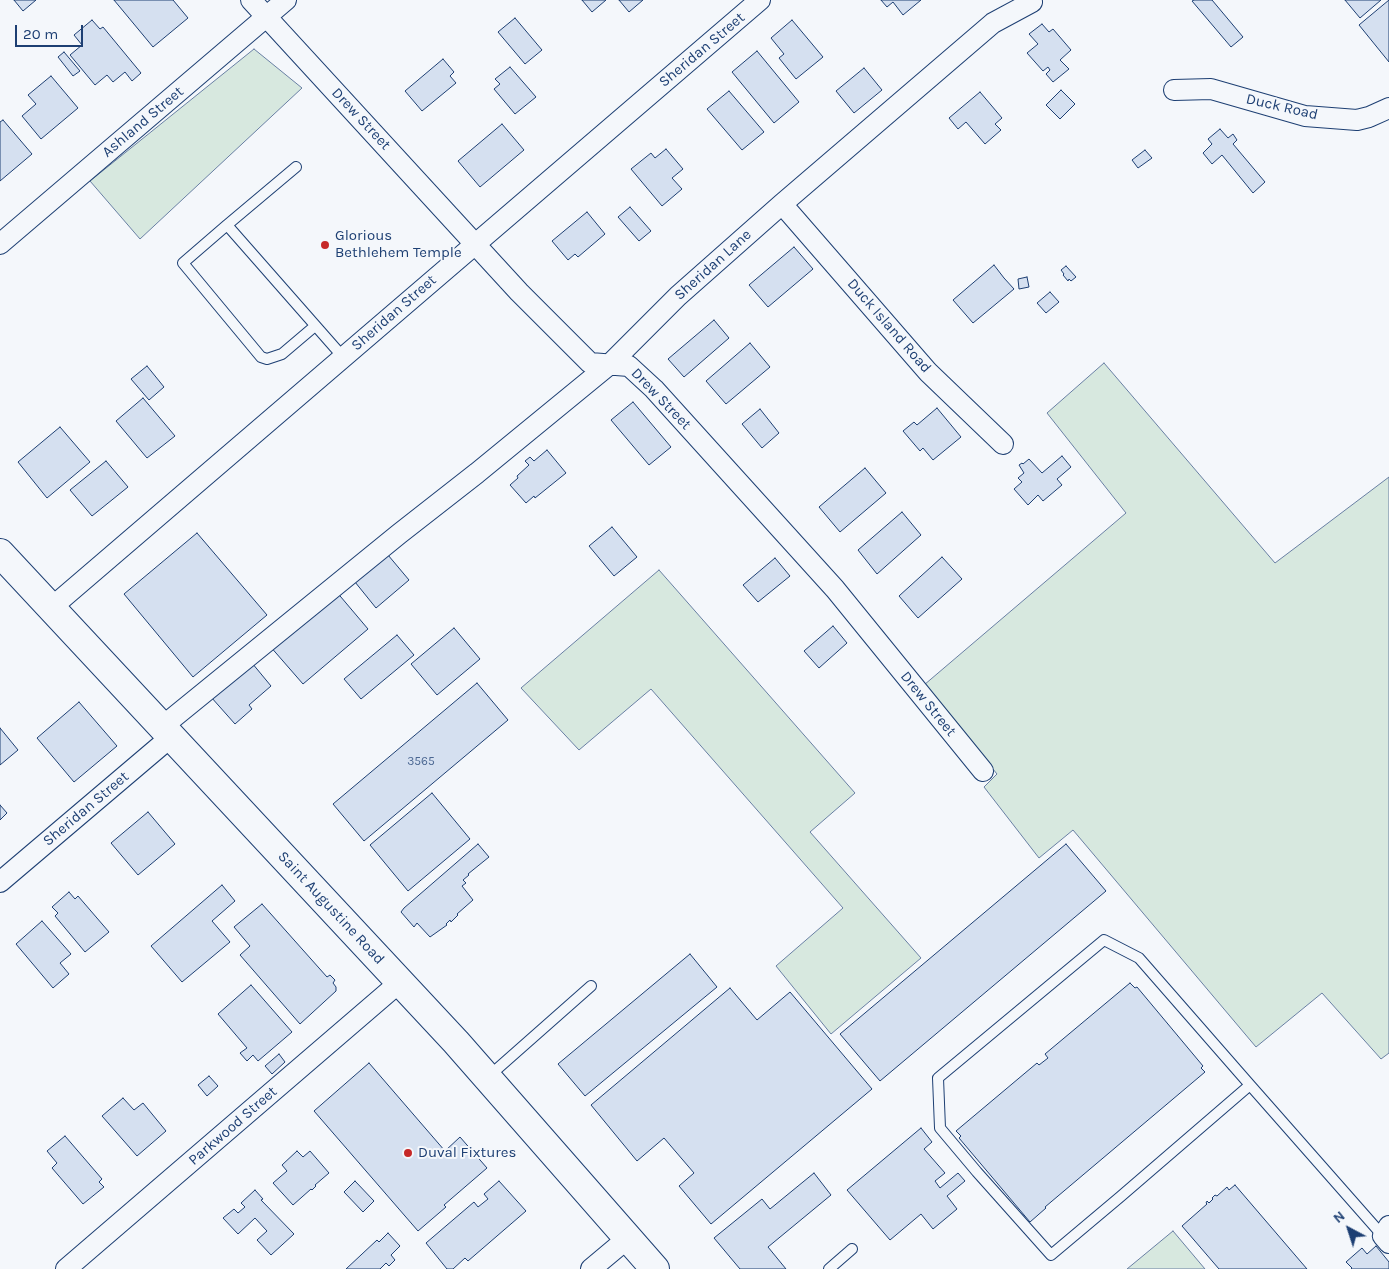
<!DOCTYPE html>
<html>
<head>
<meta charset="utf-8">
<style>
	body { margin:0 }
	#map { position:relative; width:1389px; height:1269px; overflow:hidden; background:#f4f7fb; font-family:Karla,sans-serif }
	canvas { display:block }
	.north { position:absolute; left:1324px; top:1204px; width:50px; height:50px; -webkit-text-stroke:4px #f4f7fb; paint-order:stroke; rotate:320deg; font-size:14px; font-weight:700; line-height:20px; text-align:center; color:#1d3f73 }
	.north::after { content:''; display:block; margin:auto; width:18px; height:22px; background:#1d3f73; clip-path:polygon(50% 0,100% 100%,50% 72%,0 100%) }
	.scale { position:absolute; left:15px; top:25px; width:68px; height:22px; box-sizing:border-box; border:2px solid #1d3f73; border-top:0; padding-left:6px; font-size:15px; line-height:18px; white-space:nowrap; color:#1d3f73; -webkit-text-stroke:4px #f4f7fb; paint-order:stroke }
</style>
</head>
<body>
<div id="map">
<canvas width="1389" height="1269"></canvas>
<div class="north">N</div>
<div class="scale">20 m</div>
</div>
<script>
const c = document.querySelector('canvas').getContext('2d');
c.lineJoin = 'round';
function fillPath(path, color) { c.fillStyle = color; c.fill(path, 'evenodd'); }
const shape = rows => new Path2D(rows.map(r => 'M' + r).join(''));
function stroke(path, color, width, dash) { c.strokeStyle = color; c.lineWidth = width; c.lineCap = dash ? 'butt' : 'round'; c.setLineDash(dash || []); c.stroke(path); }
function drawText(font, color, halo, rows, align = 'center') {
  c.font = font + ' Karla,sans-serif'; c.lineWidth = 4; c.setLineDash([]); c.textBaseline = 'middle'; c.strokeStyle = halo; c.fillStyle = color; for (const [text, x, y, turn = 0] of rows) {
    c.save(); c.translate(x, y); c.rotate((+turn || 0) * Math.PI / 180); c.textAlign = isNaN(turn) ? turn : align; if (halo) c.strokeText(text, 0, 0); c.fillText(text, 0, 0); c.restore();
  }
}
const green = shape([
	[254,49,302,88,140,239,90,181,254,49],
	[1104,363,1275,563,1389,477,1389,1053,1381,1059,1322,993,1256,1047,1073,830,1039,858,984,787,997,774,924,685,1126,513,1047,413,1104,363],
	[659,570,855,793,810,832,921,958,831,1034,776,966,843,908,651,689,579,750,521,688,659,570],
	[1173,1231,1205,1269,1127,1269,1173,1231]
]);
fillPath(green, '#d7e8df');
stroke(green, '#687fa3', 1);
const building = shape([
	[14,0,36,0,23,11,14,0],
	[114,0,173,0,188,18,153,47,114,0],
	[582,0,606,0,592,12,582,0],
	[619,0,643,0,629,12,619,0],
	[881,0,921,0,903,15,893,2,887,7,881,0],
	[1194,0,1212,0,1243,37,1231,47,1192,1,1194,0],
	[1345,0,1381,0,1360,18,1345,0],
	[1389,0,1389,62,1359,25,1389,0],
	[515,18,542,50,525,64,498,32,515,18],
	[92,20,100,29,103,27,141,73,132,81,125,72,113,82,107,75,95,85,70,55,82,45,74,35,92,20],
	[792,20,823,57,796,79,779,58,784,54,771,38,792,20],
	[1042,24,1049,32,1053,29,1071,50,1060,60,1069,69,1053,82,1046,74,1050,70,1048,67,1043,71,1027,53,1038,44,1029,34,1042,24],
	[757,51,799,102,774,123,732,72,757,51],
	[64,52,80,71,73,76,58,57,64,52],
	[443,59,454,72,450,76,456,83,422,111,405,91,443,59],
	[510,67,536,97,515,114,494,89,500,84,495,79,510,67],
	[864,68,882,90,854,113,836,91,864,68],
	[51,76,78,108,41,139,22,116,36,104,28,95,51,76],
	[1061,90,1075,104,1060,119,1046,105,1061,90],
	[729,91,764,132,742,150,707,109,729,91],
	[980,92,1002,118,995,124,1001,130,985,144,966,122,958,129,949,118,980,92],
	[3,120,32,154,0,181,0,122,3,120],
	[502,124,524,150,480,187,458,161,502,124],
	[1220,129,1228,138,1233,134,1237,140,1233,144,1265,182,1253,193,1222,155,1212,164,1203,153,1212,144,1208,139,1220,129],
	[666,149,683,169,672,178,682,189,662,206,631,169,651,153,655,158,666,149],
	[1145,150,1152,158,1138,168,1132,160,1145,150],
	[630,207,651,231,639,241,618,217,630,207],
	[587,212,605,234,578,257,575,254,568,260,552,241,587,212],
	[794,247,813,269,768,307,749,285,794,247],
	[994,265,1004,278,1014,289,973,323,953,300,994,265],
	[1066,266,1076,277,1071,281,1069,279,1068,281,1063,275,1064,274,1061,270,1066,266],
	[1027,277,1029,287,1019,289,1018,279,1027,277],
	[1050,292,1059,302,1046,313,1037,303,1050,292],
	[714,320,729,338,684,377,668,359,714,320],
	[750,343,770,367,726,404,706,381,750,343],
	[147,366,164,387,149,400,131,379,147,366],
	[143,398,175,436,147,458,116,421,143,398],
	[633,402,671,447,649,465,611,420,633,402],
	[937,408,961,437,933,460,923,448,920,451,903,431,914,422,917,425,937,408],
	[760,409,779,433,762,448,742,424,760,409],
	[60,427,90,462,47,498,18,462,60,427],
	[547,450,566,473,535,498,534,496,526,503,510,485,518,478,517,476,529,465,525,461,530,457,534,461,547,450],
	[1062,456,1071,467,1057,479,1062,485,1043,501,1038,495,1028,505,1014,489,1022,482,1018,478,1024,473,1019,465,1022,463,1023,464,1029,459,1042,473,1062,456],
	[106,461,128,487,92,516,70,490,106,461],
	[865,468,886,493,840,532,819,507,865,468],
	[902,512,921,535,877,574,858,550,902,512],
	[612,527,637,557,614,576,589,546,612,527],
	[197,533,267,615,193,677,124,594,197,533],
	[388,555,409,580,376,608,355,582,388,555],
	[942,557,962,579,918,618,899,596,942,557],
	[775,558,790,576,758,602,743,585,775,558],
	[335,590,368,629,303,684,269,645,335,590],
	[833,626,847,643,819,668,804,651,833,626],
	[454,628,480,659,437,695,411,664,454,628],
	[397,635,414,655,361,699,344,679,397,635],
	[252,663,271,686,249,705,252,709,235,724,211,697,252,663],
	[477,683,508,720,364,841,333,804,477,683],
	[79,702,117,746,74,782,37,738,79,702],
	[0,728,18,750,0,765,0,728],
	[432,793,470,839,408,891,370,845,432,793],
	[0,805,7,813,0,820,0,805],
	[148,812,175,844,138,875,111,843,148,812],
	[478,844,489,857,468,874,469,875,463,880,466,883,462,886,473,900,457,914,458,915,451,922,450,920,446,924,447,925,430,937,417,923,414,927,401,912,404,908,478,844],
	[1066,844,1106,891,880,1081,840,1034,1066,844],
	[222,885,235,901,212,921,230,942,182,982,151,946,222,885],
	[69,892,75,899,78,896,109,932,85,952,55,916,58,913,52,907,69,892],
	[262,904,327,977,330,975,335,980,333,983,336,987,336,991,300,1024,240,955,250,946,234,927,262,904],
	[42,921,71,954,60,963,69,974,53,988,16,944,42,921],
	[690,954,717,987,585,1096,558,1064,690,954],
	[1130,983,1135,988,1137,987,1203,1066,1201,1068,1205,1072,1045,1207,1046,1208,1030,1222,959,1138,961,1136,956,1131,1037,1063,1039,1065,1048,1058,1045,1054,1130,983],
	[251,985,292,1032,258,1061,253,1055,247,1061,240,1053,247,1048,218,1014,251,985],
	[730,988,757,1020,790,992,872,1089,711,1224,679,1186,694,1173,664,1138,637,1161,591,1105,730,988],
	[279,1054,285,1062,272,1074,265,1066,279,1054],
	[369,1063,445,1151,460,1137,487,1168,444,1205,446,1207,418,1231,314,1111,369,1063],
	[209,1076,218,1086,207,1096,198,1085,209,1076],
	[123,1098,134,1110,143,1103,166,1131,137,1156,102,1116,123,1098],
	[921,1128,932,1142,924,1149,945,1173,935,1181,940,1188,958,1173,965,1181,947,1196,957,1209,933,1229,921,1214,890,1240,847,1190,921,1128],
	[65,1136,102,1179,99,1182,104,1187,83,1204,52,1168,57,1163,47,1151,65,1136],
	[297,1151,303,1157,310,1151,329,1173,315,1185,316,1186,312,1190,311,1189,293,1205,273,1183,287,1171,282,1165,297,1151],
	[814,1173,831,1195,768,1247,786,1269,740,1269,714,1238,762,1199,770,1209,814,1173],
	[355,1181,374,1201,363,1212,344,1192,355,1181],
	[499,1181,526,1211,468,1261,465,1258,453,1269,447,1269,426,1243,474,1202,478,1207,488,1199,484,1194,499,1181],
	[1235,1185,1307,1269,1219,1269,1182,1226,1207,1204,1206,1203,1207,1201,1209,1203,1213,1199,1212,1198,1215,1195,1217,1196,1227,1187,1229,1190,1235,1185],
	[255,1190,263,1199,261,1200,294,1234,271,1255,257,1240,267,1231,255,1218,238,1234,223,1218,234,1209,238,1213,245,1207,241,1203,255,1190],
	[388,1233,400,1246,391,1255,395,1260,389,1266,386,1263,380,1269,346,1269,377,1240,379,1242,388,1233],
	[1376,1246,1389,1262,1389,1269,1351,1269,1352,1268,1346,1262,1362,1248,1367,1254,1376,1246]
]);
fillPath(building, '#d5e0f0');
stroke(building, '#1d3f73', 1);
const service = shape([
	[227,225,296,167],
	[315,326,282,354,267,359,261,357,183,263,227,225,343,357],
	[488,1077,591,986],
	[1250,1085,1120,1197,1051,1255,977,1172,940,1128,938,1078,1104,940,1139,958,1250,1085,1383,1236],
	[829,1269,852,1249]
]);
const minor = shape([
	[251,0,519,292,590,363,629,366,654,389,835,589,983,771],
	[1174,90,1211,89,1305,116,1357,120,1369,117,1389,108],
	[782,204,928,372,1003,444],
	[0,244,286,0],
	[51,608,760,0],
	[163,726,399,534,477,473,610,364,678,296,782,204,993,23,1032,2],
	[0,882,172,736],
	[1389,1226,1383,1236,1389,1243],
	[66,1269,400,982],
	[591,1269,628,1238]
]);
const secondary = shape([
	[0,553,456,1042,655,1269]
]);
stroke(service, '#1d3f73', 12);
stroke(minor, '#1d3f73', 22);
stroke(secondary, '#1d3f73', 30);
stroke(service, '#f4f7fb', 10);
stroke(minor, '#f4f7fb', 20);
stroke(secondary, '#f4f7fb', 28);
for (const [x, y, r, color] of [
	[325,245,5,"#c62828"],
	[408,1153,5,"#c62828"]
]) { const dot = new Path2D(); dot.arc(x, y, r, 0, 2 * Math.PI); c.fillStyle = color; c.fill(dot); stroke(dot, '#f4f7fb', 2); }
drawText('12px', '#4b6792', null, [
	["3565",421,762]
]);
drawText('15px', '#1d3f73', '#f4f7fb', [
	["Sheridan Street",702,50,-40],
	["Duck Road",1282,107,13],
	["Drew Street",361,119,47],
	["Ashland Street",143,122,-40],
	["Sheridan Lane",713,265,-42],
	["Sheridan Street",394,313,-41],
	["Duck Island Road",889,326,49],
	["Drew Street",661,399,46],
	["Drew Street",928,704,51],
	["Sheridan Street",86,809,-40],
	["Saint Augustine Road",331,908,47],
	["Parkwood Street",233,1126,-41]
]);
drawText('15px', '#1d3f73', '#f4f7fb', [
	["Glorious",335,236],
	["Bethlehem Temple",335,253],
	["Duval Fixtures",418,1153]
], 'left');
</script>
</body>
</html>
